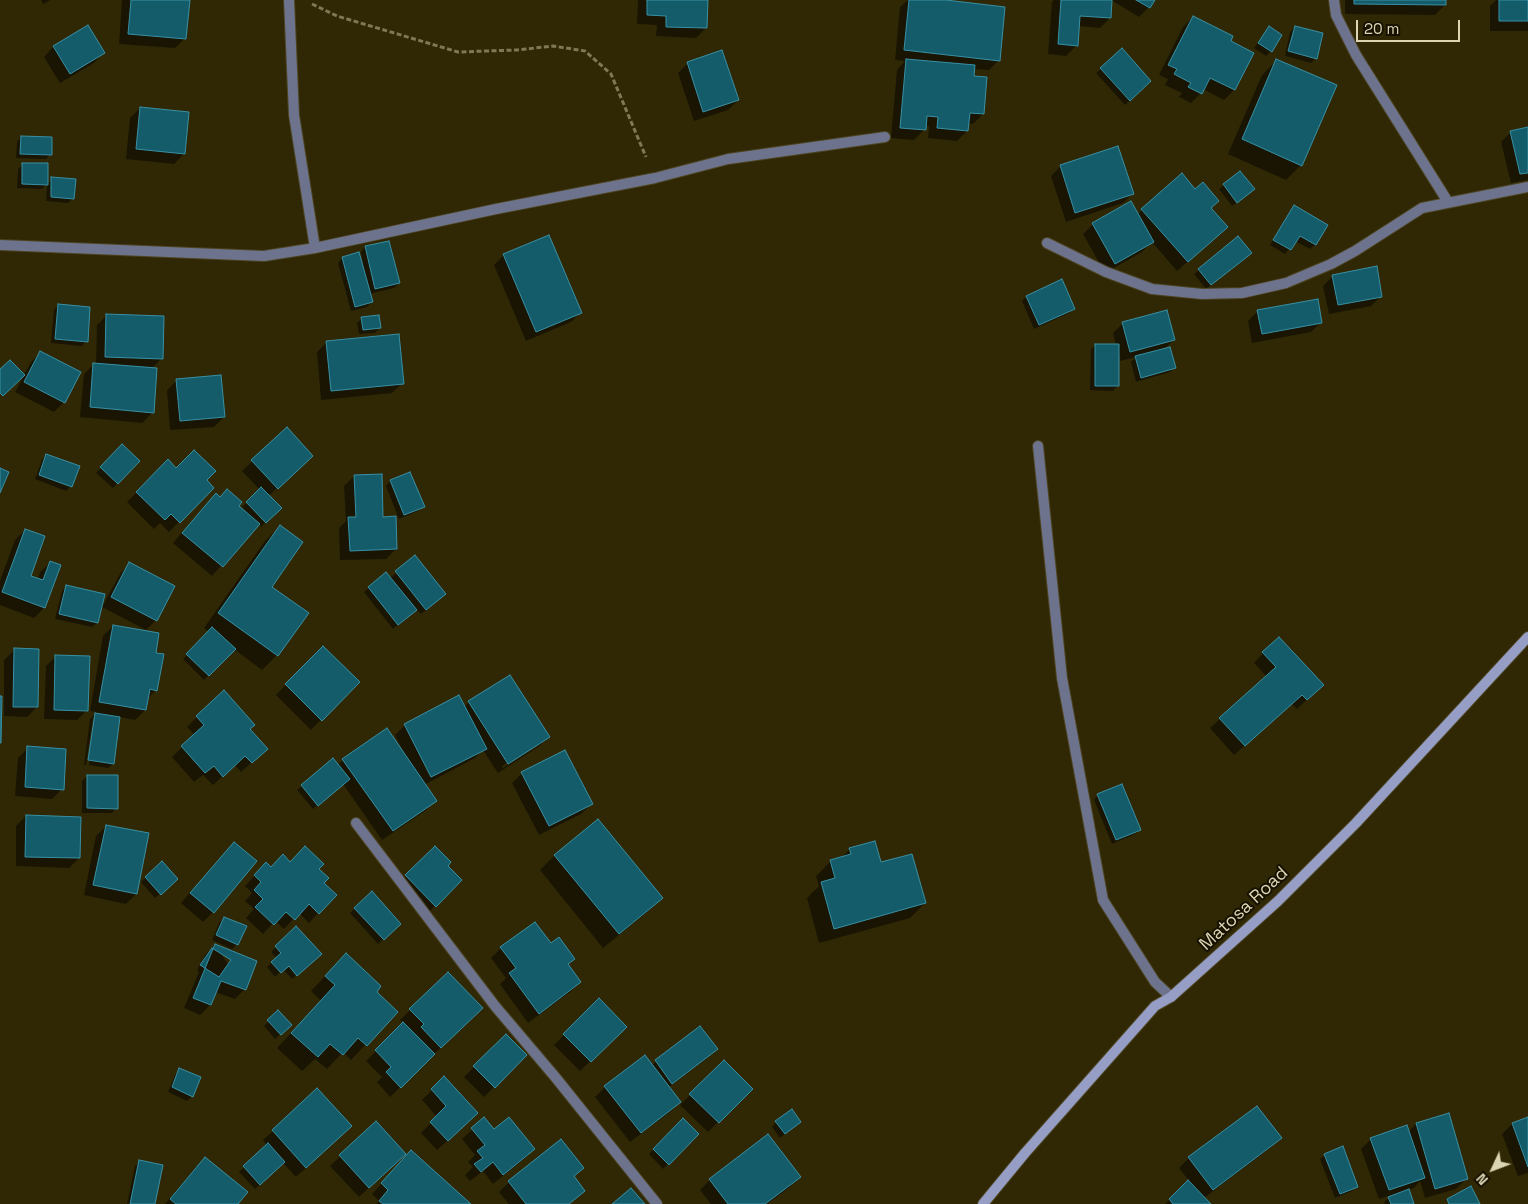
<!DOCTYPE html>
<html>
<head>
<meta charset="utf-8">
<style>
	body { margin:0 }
	#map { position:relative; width:1528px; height:1204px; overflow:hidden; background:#302804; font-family:"Space Grotesk",sans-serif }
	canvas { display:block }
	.north { position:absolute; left:1468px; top:1144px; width:50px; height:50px; -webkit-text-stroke:4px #171100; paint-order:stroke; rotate:227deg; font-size:14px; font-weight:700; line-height:20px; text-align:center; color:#dcd5b4 }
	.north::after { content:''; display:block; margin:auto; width:18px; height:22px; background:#dcd5b4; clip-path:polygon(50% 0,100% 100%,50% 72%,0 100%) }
	.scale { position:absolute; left:1356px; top:20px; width:104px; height:22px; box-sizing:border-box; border:2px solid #dcd5b4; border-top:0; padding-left:6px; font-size:15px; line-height:18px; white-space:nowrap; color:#dcd5b4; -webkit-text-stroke:4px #171100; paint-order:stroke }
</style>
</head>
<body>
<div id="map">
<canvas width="1528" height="1204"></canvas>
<div class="north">N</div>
<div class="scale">20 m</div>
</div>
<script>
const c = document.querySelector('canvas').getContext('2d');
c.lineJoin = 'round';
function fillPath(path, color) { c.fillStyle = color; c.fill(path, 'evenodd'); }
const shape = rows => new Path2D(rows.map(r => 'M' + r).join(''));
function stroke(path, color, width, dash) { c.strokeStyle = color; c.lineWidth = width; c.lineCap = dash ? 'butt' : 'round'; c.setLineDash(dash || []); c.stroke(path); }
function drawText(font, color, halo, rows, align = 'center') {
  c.font = font + ' "Space Grotesk",sans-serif'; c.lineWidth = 4; c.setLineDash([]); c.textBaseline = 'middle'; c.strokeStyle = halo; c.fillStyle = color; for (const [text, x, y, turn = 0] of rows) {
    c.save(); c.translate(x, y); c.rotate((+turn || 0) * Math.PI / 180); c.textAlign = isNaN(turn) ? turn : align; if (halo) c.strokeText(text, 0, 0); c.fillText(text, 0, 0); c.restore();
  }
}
fillPath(shape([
	[41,0,51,0,43,4],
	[122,0,188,0,185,38,175,48,119,44],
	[638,0,707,0,706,28,696,38,656,36,657,25,637,24],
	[908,0,935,0,999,60,989,70,974,69,973,77,983,114,973,124,968,123,967,131,957,141,928,138,929,126,925,126,924,130,914,140,891,138,897,70,905,61,895,60,900,7],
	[1054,0,1153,0,1149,7,1139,17,1111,0,1110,18,1100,28,1078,26,1076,46,1066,56,1048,54,1052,2],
	[1345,0,1445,0,1445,5,1435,15,1345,14],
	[1496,0,1528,0,1528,31,1490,31,1490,6],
	[1193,17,1229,42,1252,54,1234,90,1224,100,1203,89,1201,93,1191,103,1179,97,1182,93,1165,85,1168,79,1159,75,1183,27],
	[88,27,103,53,94,63,60,83,44,57,53,47],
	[1295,27,1316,58,1311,63,1285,56,1290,32],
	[1269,28,1280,36,1271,51,1266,56,1254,48],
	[1277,60,1301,165,1286,180,1228,154,1262,75],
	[688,63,738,100,728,110,694,121,678,73],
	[1101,69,1150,81,1125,105,1096,73],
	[140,108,184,154,174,164,126,159,130,118],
	[1528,128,1528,180,1511,183,1501,142,1511,132],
	[21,137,50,154,46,159,16,158,17,142],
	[23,164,47,184,52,179,73,198,68,203,46,201,47,184,42,189,17,188,18,169],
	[1061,166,1133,193,1123,203,1066,222,1051,176],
	[1240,172,1248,194,1232,206,1219,189],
	[1295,207,1326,226,1315,245,1310,249,1295,241,1285,254,1270,245,1290,211],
	[1210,209,1216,237,1177,271,1152,242,1142,252,1105,273,1083,234,1093,224,1137,215,1142,210],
	[1238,238,1246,257,1206,289,1194,274],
	[365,247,399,283,394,288,369,294,372,302,367,307,351,311,338,263,342,258,358,254,361,264,363,263,361,252],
	[504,255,581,312,571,322,526,341,494,265],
	[1333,276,1381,296,1371,306,1329,314,1323,286],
	[1062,281,1074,308,1069,313,1034,329,1022,301,1026,297],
	[58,305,86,341,82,346,51,343,54,310],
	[1258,311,1321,322,1311,332,1252,343,1248,321],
	[107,315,162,358,151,369,152,413,142,423,80,417,84,374,94,364,96,364,97,325],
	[362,318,379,328,375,333,359,334,357,323],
	[1123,323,1174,340,1163,350,1175,367,1170,372,1136,382,1131,362,1136,357,1120,361,1119,354,1117,386,1113,391,1090,390,1091,349,1096,345,1116,345,1113,333],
	[327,342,402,383,392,393,321,400,317,352],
	[41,352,64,402,54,412,15,392,31,362],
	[177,380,224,417,214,427,170,430,167,390],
	[287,429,302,466,268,496,280,508,261,527,258,524,212,576,173,543,206,505,220,498,237,507,245,513,247,512,242,507,260,490,242,471],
	[122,446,138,461,113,488,96,473],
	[47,455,71,486,66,491,35,479,42,460],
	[168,461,176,470,205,480,212,488,169,532,160,523,154,529,127,502],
	[410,474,423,506,418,511,399,519,386,486,390,481],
	[354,476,382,518,396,549,386,559,340,560,339,528,346,521,344,486],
	[280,527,270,587,277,655,262,670,234,649,204,680,183,659,209,632,204,628,265,541],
	[25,530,30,576,38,579,40,572,50,563,44,608,34,618,0,605,0,581,15,540],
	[415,557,440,599,421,614,416,609,393,629,364,592,386,573,390,578],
	[129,564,156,620,146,630,102,607,120,574],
	[66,586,97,623,92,627,55,619,62,591],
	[113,626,155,654,156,690,147,699,145,710,135,720,119,717,113,764,108,768,89,765,95,718,93,718,86,765,84,765,90,719,97,712,90,711,103,636],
	[323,647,358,682,311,730,276,695],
	[14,650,37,707,27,717,4,716,4,660],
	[1263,653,1312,695,1297,709,1292,704,1234,755,1210,728,1267,677,1254,663],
	[56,656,87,710,77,720,44,719,46,666],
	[469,702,548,737,538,747,498,773,483,750,475,758,424,785,435,801,425,811,382,840,343,784,313,809,297,790,332,760,337,766,343,760,403,754,404,753,395,735,405,725,464,707],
	[538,743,538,746,503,768,502,766],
	[197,717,249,729,256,758,241,772,235,765,213,785,203,775,194,782,172,757,195,735,187,727],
	[28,748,62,789,52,799,15,796,18,758],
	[522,773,591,804,581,814,539,835,512,783],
	[87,776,116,808,112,813,82,813,82,781],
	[1098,795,1140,830,1135,834,1112,844,1094,800],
	[26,816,79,858,69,868,16,866,16,826],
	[106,826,136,894,126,904,84,895,96,836],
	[234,843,213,912,203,922,181,903],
	[435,847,446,866,460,880,425,916,396,886],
	[850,849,925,903,910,918,819,943,807,898,819,886,816,876,831,861,841,858],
	[555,855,661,898,646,913,603,948,540,870],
	[161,863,172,884,155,898,141,882],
	[290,863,317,869,322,883,318,913,309,923,299,913,284,929,275,921,263,934,246,918,254,909,245,901,252,893,245,886,266,864,271,868],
	[371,893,400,924,378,944,350,913],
	[224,918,237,944,232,949,212,940,219,923],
	[296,928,316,959,292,979,283,969,275,977,267,967,277,958,271,952],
	[215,945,245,989,235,999,215,992,210,1005,200,1015,184,1008,199,972,197,970,205,955],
	[550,945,574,958,567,965,580,982,570,992,528,1023,500,984,506,978,491,958,501,948],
	[331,970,375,992,396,1012,351,1060,343,1052,327,1069,315,1059,302,1071,277,1048,321,1001,311,991],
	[599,1000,625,1027,580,1071,554,1045],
	[410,1010,471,1018,390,1097,377,1082,382,1077,366,1061,404,1023,400,1020],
	[278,1012,290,1025,275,1039,264,1026],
	[700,1028,716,1049,706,1059,669,1087,680,1102,670,1112,630,1142,595,1097,605,1087,645,1057,652,1065],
	[506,1035,526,1055,484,1097,464,1077],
	[724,1062,751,1089,708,1132,680,1105],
	[179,1070,192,1096,187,1101,168,1092,175,1075],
	[444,1078,467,1123,437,1150,421,1133,437,1117,422,1100],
	[1528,1118,1528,1173,1518,1176,1502,1134,1512,1124],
	[484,1119,494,1131,534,1149,524,1159,493,1184,483,1171,470,1181,465,1175,473,1167,468,1162,475,1155,462,1139],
	[683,1120,698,1134,663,1169,649,1154],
	[776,1122,795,1126,780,1138,772,1127],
	[376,1123,394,1164,359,1197,330,1166],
	[1416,1124,1466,1179,1456,1189,1425,1198,1420,1181,1414,1188,1408,1190,1413,1204,1385,1204,1384,1202,1392,1195,1379,1199,1361,1149,1371,1139,1408,1132],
	[273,1131,340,1136,296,1177,283,1163,255,1189,239,1172,267,1146,263,1140],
	[1280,1138,1270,1148,1204,1198,1209,1204,1165,1204,1189,1181,1179,1168,1189,1158],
	[1325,1155,1357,1186,1352,1191,1335,1198,1320,1159],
	[205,1158,236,1204,165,1204,195,1168],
	[140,1162,153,1204,127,1204,135,1166],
	[401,1162,469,1204,376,1204,379,1201,372,1194],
	[582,1168,573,1177,583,1191,569,1204,509,1204,499,1192,509,1182],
	[800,1177,790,1187,767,1204,711,1204,700,1190,710,1180]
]), '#0007');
const building = shape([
	[131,0,190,0,186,39,128,34,131,0],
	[647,0,708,0,707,28,666,27,666,16,647,15,647,0],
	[909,0,946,0,1005,7,1000,61,904,50,909,0],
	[1061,0,1112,0,1111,18,1080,16,1078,46,1058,44,1061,0],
	[1136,0,1155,0,1150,8,1136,0],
	[1354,0,1446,0,1446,5,1354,4,1354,0],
	[1499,0,1528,0,1528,21,1499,21,1499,0],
	[1193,16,1233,36,1231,41,1254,53,1235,90,1210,78,1202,94,1188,87,1191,83,1174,74,1177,69,1168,65,1193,16],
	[88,25,105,53,70,74,53,46,88,25],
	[1269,26,1282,35,1272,52,1258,43,1269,26],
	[1295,26,1323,33,1317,59,1288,51,1295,26],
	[1122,48,1151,81,1130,101,1100,68,1122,48],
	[722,50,739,100,703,112,687,62,722,50],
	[906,59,975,65,974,76,987,77,984,114,970,113,968,131,937,128,938,117,927,116,926,130,900,128,906,59],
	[1276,59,1337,85,1302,166,1242,139,1276,59],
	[140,107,189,112,185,154,136,149,140,107],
	[1528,127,1528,173,1520,174,1510,131,1528,127],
	[21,136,52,137,52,155,20,154,21,136],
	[1118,146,1134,194,1075,213,1060,165,1118,146],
	[22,163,48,163,48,185,22,184,22,163],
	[1240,171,1255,189,1237,203,1223,184,1240,171],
	[1182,173,1195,189,1203,182,1219,201,1211,208,1228,227,1188,262,1141,209,1182,173],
	[51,177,76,179,74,199,51,197,51,177],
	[1131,201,1154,242,1115,264,1092,223,1131,201],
	[1294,205,1328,225,1316,245,1300,236,1291,250,1273,240,1294,205],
	[549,235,582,313,536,332,503,254,549,235],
	[1238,236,1252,253,1211,285,1198,269,1238,236],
	[389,241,400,283,375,289,365,246,389,241],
	[359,252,373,302,355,307,342,257,359,252],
	[1377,266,1382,297,1338,305,1332,275,1377,266],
	[1062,279,1075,309,1039,325,1026,296,1062,279],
	[1318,299,1322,323,1262,334,1257,310,1318,299],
	[58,304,90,307,88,342,55,339,58,304],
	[1167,310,1175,340,1130,352,1122,322,1167,310],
	[106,314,164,316,163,359,105,357,106,314],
	[379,315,381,328,363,330,361,317,379,315],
	[399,334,404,384,331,391,326,341,399,334],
	[1095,344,1119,344,1119,386,1095,386,1095,344],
	[1170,347,1176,368,1141,378,1135,356,1170,347],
	[40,351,81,372,65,403,24,382,40,351],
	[10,360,25,375,3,396,0,393,0,369,10,360],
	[93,363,157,368,154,413,90,407,93,363],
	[221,375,225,417,180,421,176,379,221,375],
	[287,427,313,456,278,489,251,460,287,427],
	[122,444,140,461,118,484,100,467,122,444],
	[194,450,216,471,207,480,214,488,180,523,171,514,165,520,136,492,168,459,176,468,194,450],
	[46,454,80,466,72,487,39,475,46,454],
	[0,468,9,472,0,493,0,468],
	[410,472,425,507,404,515,390,480,410,472],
	[382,474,383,517,396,516,397,549,350,551,348,517,356,517,354,475,382,474],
	[261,487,282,508,266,523,246,502,261,487],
	[227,489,242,502,239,506,260,524,223,567,182,533,216,493,220,497,227,489],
	[280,525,303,542,272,587,309,613,278,656,218,613,280,525],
	[25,529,45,536,31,576,43,580,50,561,61,565,45,608,2,592,25,529],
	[415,555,446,594,426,610,395,571,415,555],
	[129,562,175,586,157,621,111,597,129,562],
	[386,572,417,610,398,625,368,587,386,572],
	[66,585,105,594,98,623,59,614,66,585],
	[113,625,159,633,156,653,164,654,157,691,150,689,146,710,99,702,113,625],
	[212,627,236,649,209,676,186,654,212,627],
	[1279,637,1324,685,1307,700,1302,695,1245,746,1219,718,1276,667,1262,652,1279,637],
	[323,646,360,682,322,721,285,684,323,646],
	[14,648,39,649,38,707,13,707,14,648],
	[55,655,90,656,88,711,54,710,55,655],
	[510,675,550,737,508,764,468,701,510,675],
	[224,690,255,725,250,729,268,749,252,763,245,756,223,777,214,766,205,773,181,746,204,725,196,716,224,690],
	[459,695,487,749,431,777,404,724,459,695],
	[0,696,2,696,1,743,0,743,0,696],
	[95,713,120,717,114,764,88,760,95,713],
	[387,728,437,801,393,831,342,759,387,728],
	[27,746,66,749,64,790,25,787,27,746],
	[565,750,593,804,549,826,521,772,565,750],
	[333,758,350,779,318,806,301,785,333,758],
	[87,775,118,775,118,809,87,808,87,775],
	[1122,784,1141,830,1116,840,1097,794,1122,784],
	[26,815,81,817,80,858,25,857,26,815],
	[598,819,663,898,619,934,554,855,598,819],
	[106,825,149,833,137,894,93,885,106,825],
	[875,841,881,862,912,854,926,903,834,929,821,882,835,878,830,860,851,854,849,848,875,841],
	[234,842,257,861,214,913,190,893,234,842],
	[305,846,324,864,319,869,329,878,324,883,337,895,319,914,309,904,295,920,286,912,274,925,255,907,263,899,254,890,261,882,254,875,266,862,271,867,283,854,290,862,305,846],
	[435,846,451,862,448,866,462,880,436,907,405,875,435,846],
	[162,861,178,879,161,895,145,877,162,861],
	[372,891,401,924,384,940,354,908,372,891],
	[224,917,247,926,238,945,216,935,224,917],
	[535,922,551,943,559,937,575,959,568,964,581,982,539,1014,509,973,516,968,500,947,535,922],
	[296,926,322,954,297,976,289,966,281,973,271,962,281,953,275,946,296,926],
	[215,944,257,961,246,990,221,981,211,1005,193,998,215,944],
	[212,948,231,960,219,977,200,965,212,948],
	[346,953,381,986,377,992,398,1012,367,1046,358,1038,343,1055,330,1044,318,1057,291,1033,335,985,325,976,346,953],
	[448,972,483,1008,441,1048,421,1027,424,1024,409,1009,448,972],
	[599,998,627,1027,591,1062,563,1034,599,998],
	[278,1010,292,1025,281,1035,267,1020,278,1010],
	[403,1022,435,1054,401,1088,386,1072,391,1067,375,1050,403,1022],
	[700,1026,718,1049,672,1084,655,1060,700,1026],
	[506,1034,527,1055,495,1088,473,1066,506,1034],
	[645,1055,681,1102,641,1133,604,1086,645,1055],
	[724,1060,753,1089,719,1123,689,1094,724,1060],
	[179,1068,201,1077,193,1097,172,1087,179,1068],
	[444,1076,478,1113,448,1141,430,1122,446,1106,431,1089,444,1076],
	[317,1088,352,1126,306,1168,272,1130,317,1088],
	[1257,1106,1282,1138,1213,1190,1188,1157,1257,1106],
	[792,1109,801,1122,785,1134,775,1121,792,1109],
	[1449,1113,1468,1179,1435,1189,1416,1123,1449,1113],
	[484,1117,494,1129,509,1117,535,1149,503,1175,493,1162,481,1172,474,1164,483,1158,477,1151,485,1145,471,1128,484,1117],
	[1528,1117,1528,1167,1512,1123,1528,1117],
	[683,1118,699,1134,669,1165,653,1149,683,1118],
	[376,1121,406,1154,369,1188,339,1155,376,1121],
	[1407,1125,1425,1178,1389,1190,1370,1138,1407,1125],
	[768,1134,801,1177,765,1204,728,1204,709,1179,768,1134],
	[561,1139,584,1168,574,1176,585,1191,569,1204,526,1204,508,1181,561,1139],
	[268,1143,285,1162,260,1185,243,1166,268,1143],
	[1343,1146,1358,1187,1340,1194,1324,1154,1343,1146],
	[411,1150,471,1204,383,1204,379,1201,388,1190,381,1183,411,1150],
	[205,1157,248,1192,238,1204,176,1204,170,1199,205,1157],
	[139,1160,163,1165,155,1204,130,1204,139,1160],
	[1188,1180,1211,1204,1173,1204,1169,1199,1188,1180],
	[1471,1186,1480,1204,1449,1204,1447,1199,1471,1186],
	[631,1188,645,1204,612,1204,631,1188],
	[1409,1189,1414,1204,1391,1204,1388,1197,1409,1189]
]);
fillPath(building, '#155c6b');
stroke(building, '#3890a5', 1);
const street = shape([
	[289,0,294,115,315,248],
	[1334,0,1336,15,1356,55,1448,202],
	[1047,243,1106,272,1152,289,1202,294,1242,293,1286,283,1331,264,1355,251,1422,208,1528,187],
	[0,245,264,256,315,248,496,209,655,178,728,159,885,137],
	[1038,446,1062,678,1103,900,1155,982,1171,997],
	[356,823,495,1006,556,1078,657,1204]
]);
const secondary = shape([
	[983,1204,1025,1153,1155,1006,1171,997,1278,901,1356,823,1528,637]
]);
stroke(street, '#4c4420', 12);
stroke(secondary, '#4c4420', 12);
stroke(shape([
	[312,4,337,16,458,52,517,50,553,46,585,51,611,74,646,157]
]), '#7f7755', 3, [5, 2.5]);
stroke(street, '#6e738d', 10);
stroke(secondary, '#969ec6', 10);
drawText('18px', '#dcd5b4', '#171100', [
	["Matosa Road",1244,909,-43]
]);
</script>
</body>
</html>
